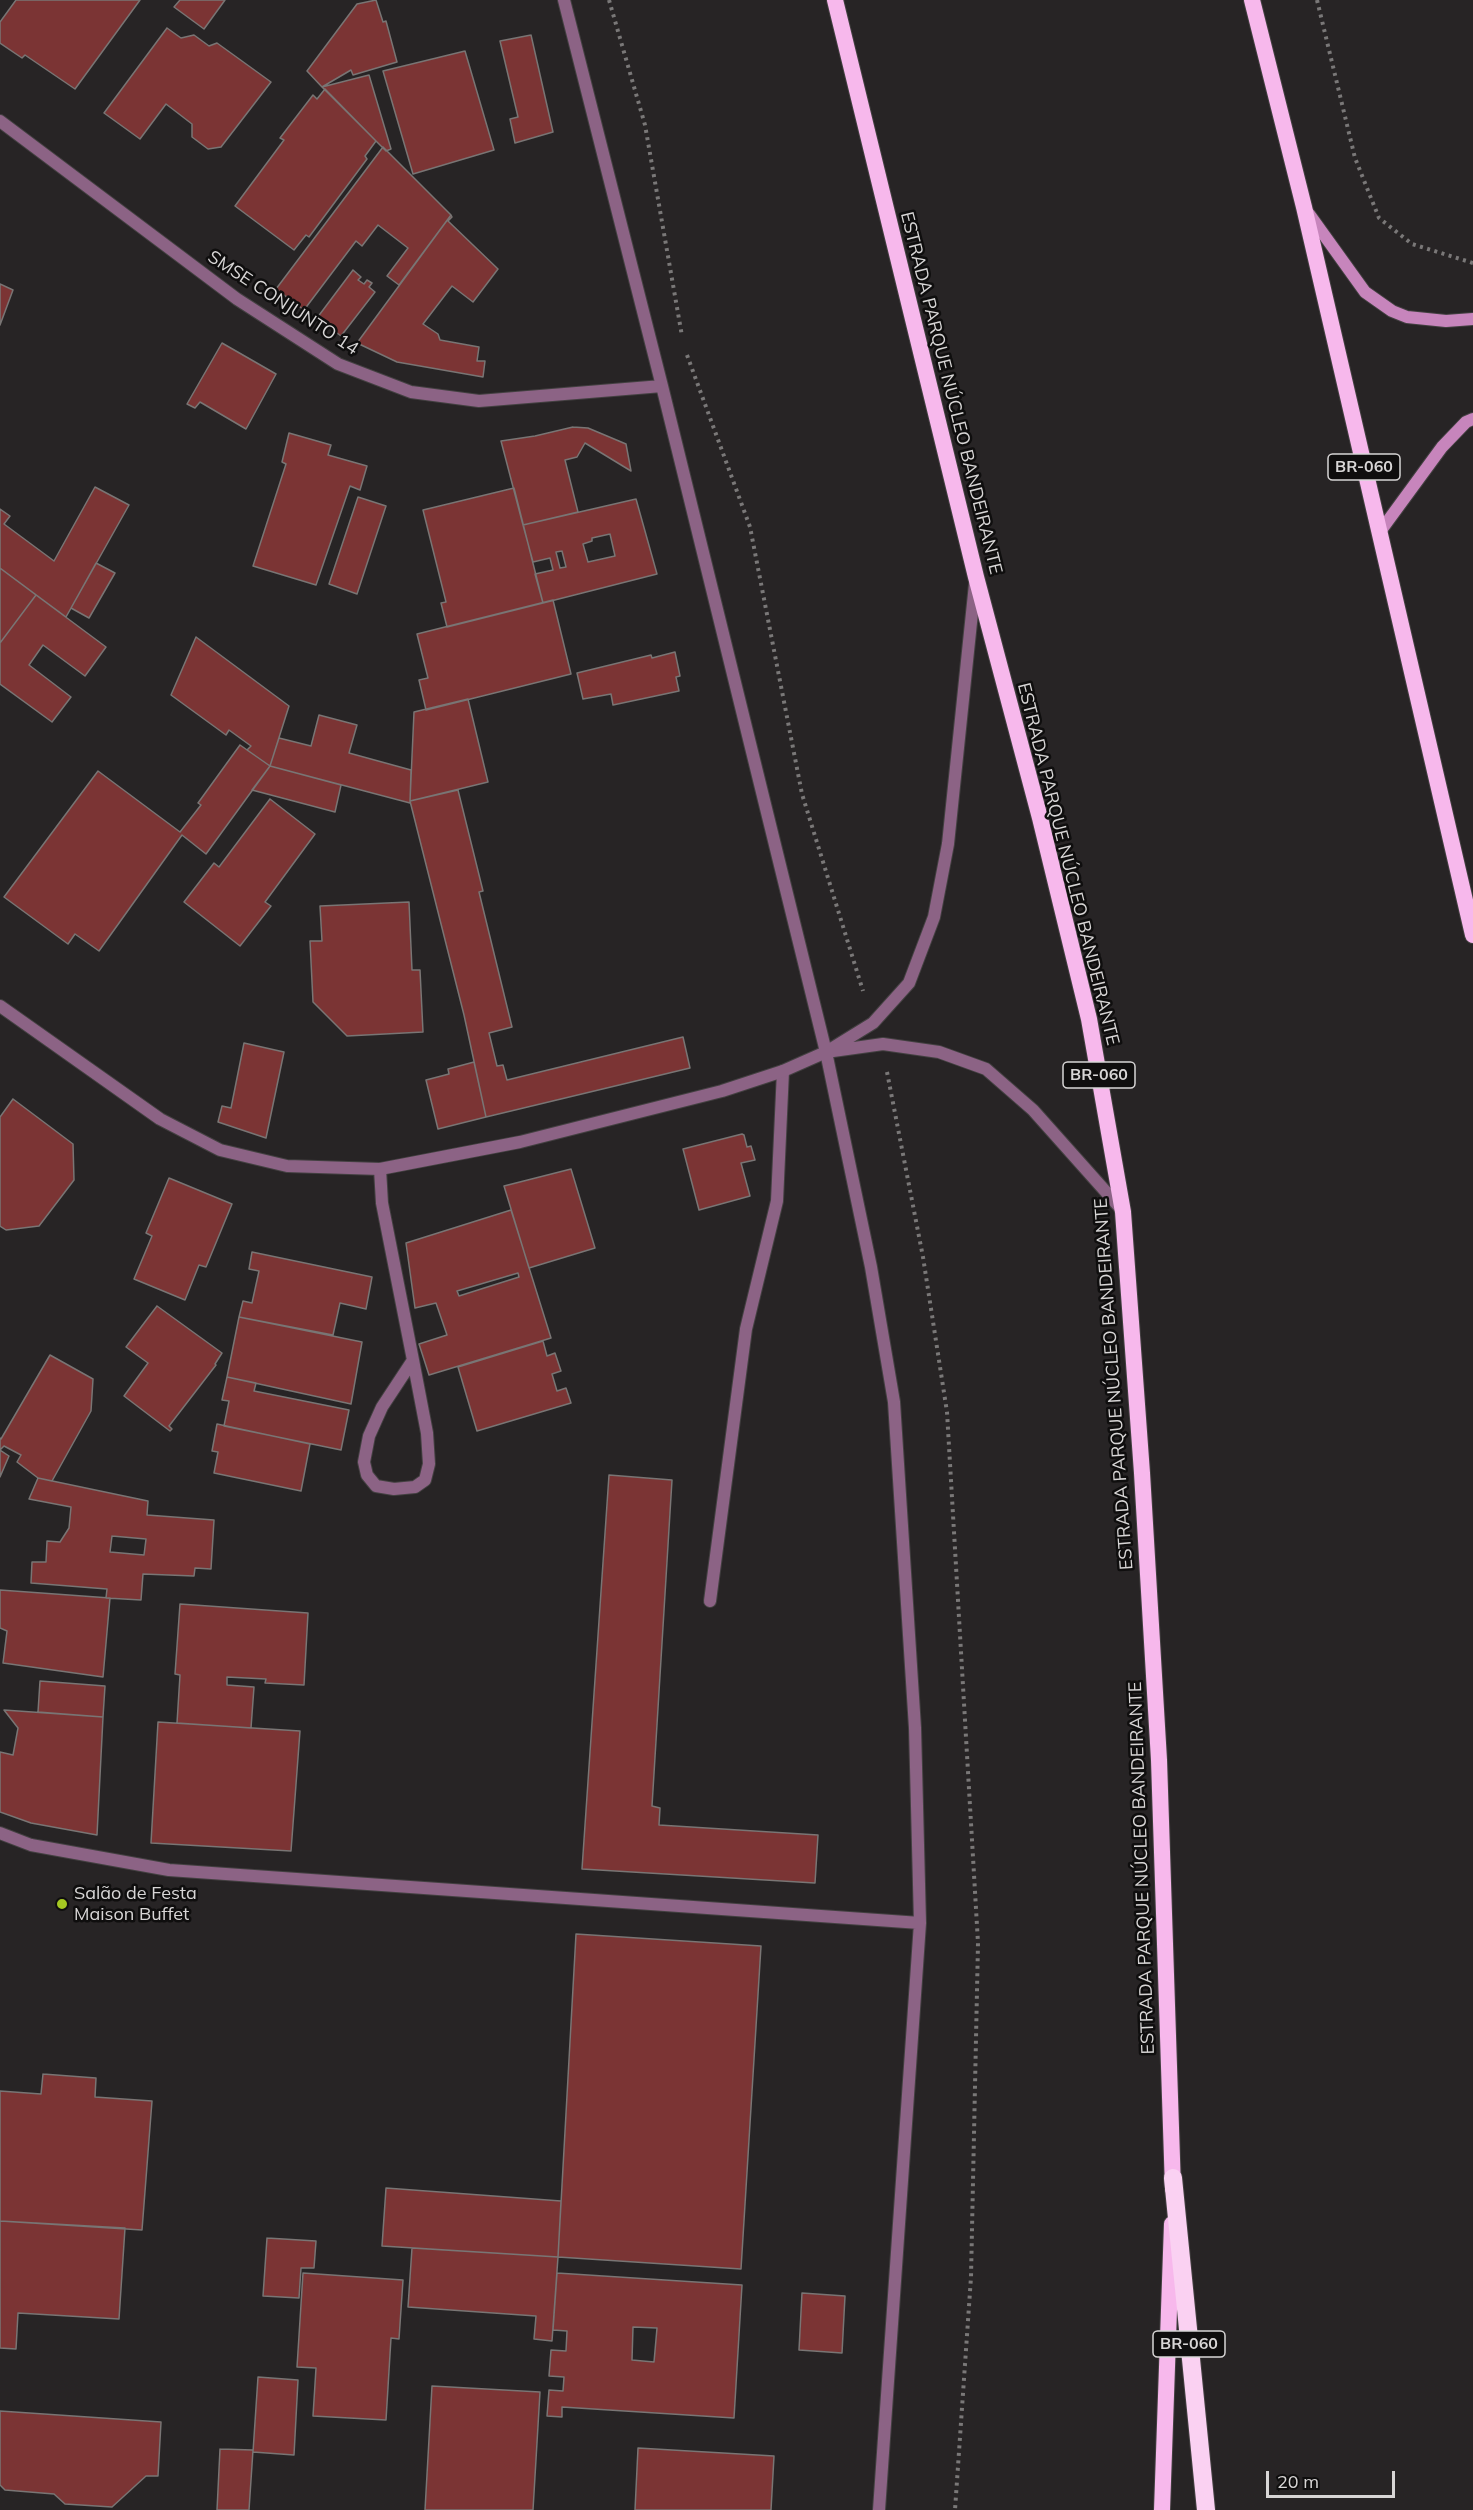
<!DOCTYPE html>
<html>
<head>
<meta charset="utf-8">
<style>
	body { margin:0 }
	#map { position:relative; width:1473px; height:2510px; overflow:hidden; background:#272425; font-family:Mulish,sans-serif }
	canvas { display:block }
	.scale { position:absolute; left:1266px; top:2471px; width:129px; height:27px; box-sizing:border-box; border:3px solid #d8d6d6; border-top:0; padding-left:8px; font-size:18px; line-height:21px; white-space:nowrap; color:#d8d6d6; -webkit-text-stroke:4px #0f0e0e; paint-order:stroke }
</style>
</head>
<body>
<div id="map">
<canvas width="1473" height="2510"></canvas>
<div class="scale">20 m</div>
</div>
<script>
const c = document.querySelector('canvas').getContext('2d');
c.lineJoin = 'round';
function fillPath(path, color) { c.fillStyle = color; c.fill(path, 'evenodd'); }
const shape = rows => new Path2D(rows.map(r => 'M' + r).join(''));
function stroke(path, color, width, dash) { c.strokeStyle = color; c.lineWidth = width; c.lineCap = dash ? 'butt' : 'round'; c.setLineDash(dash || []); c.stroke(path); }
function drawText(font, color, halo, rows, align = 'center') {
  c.font = font + ' Mulish,sans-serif'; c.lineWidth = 5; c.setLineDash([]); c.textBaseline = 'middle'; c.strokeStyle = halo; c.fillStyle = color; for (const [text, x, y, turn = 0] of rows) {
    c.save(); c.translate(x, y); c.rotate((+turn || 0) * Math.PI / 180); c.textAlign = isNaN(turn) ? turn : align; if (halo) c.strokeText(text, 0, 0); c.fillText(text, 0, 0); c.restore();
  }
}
const building = shape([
	[16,0,140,0,75,89,25,55,22,58,0,43,0,22,16,0],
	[180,0,225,0,204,29,174,7,180,0],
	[376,0,383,22,386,21,397,62,353,75,351,70,322,87,307,71,357,4,376,0],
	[167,28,181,38,194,35,209,46,217,43,271,82,221,147,208,149,192,137,192,124,166,104,140,139,104,113,167,28],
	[531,35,553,132,515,143,510,119,518,117,500,41,531,35],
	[465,51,494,150,413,174,383,71,465,51],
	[369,75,391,149,386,151,322,87,369,75],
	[325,89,376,141,365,156,367,159,309,237,306,235,294,250,235,206,284,140,280,138,313,95,317,99,325,89],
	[383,147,451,215,399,285,387,276,408,248,378,225,362,246,356,241,304,310,276,289,383,147],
	[451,215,452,217,448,221,498,269,473,302,452,286,423,324,438,334,440,340,479,347,477,361,485,361,483,377,397,362,357,343,451,215],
	[353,270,361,277,358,280,364,284,367,280,372,283,369,287,375,292,341,336,317,318,353,270],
	[0,284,13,290,0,325,0,284],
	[222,343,276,374,246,429,200,402,195,408,187,404,222,343],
	[573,427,588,428,626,444,631,471,585,443,577,457,565,460,578,512,523,525,501,441,535,436,573,427],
	[289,433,331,445,328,455,367,466,360,490,350,486,316,585,253,566,286,464,282,462,289,433],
	[95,487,129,505,66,617,0,568,0,509,10,516,4,524,54,561,95,487],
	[514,488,543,603,447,627,441,603,446,602,423,510,514,488],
	[358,497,386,506,357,594,329,584,358,497],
	[636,499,657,574,543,603,535,574,553,570,550,558,533,562,523,525,636,499],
	[610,534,615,556,588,562,583,544,592,541,592,538,610,534],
	[562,551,566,567,560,568,556,552,562,551],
	[96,563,115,573,89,618,71,608,96,563],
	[0,568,36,595,0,643,0,568],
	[36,595,106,647,85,676,43,645,29,665,71,697,52,722,0,684,0,643,36,595],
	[553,600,571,674,426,710,419,680,428,678,417,634,553,600],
	[196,637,289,706,270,766,247,750,251,746,229,730,226,735,171,695,196,637],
	[675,652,680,676,676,677,679,691,613,705,611,694,583,699,577,673,651,655,652,658,675,652],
	[468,699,488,782,410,801,414,712,468,699],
	[319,715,357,725,349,753,411,770,410,803,270,766,279,738,311,746,319,715],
	[240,745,270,766,206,854,182,835,99,951,75,934,68,944,4,897,98,771,180,832,201,805,198,803,240,745],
	[270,766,341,785,335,812,252,790,270,766],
	[458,790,483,891,479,892,512,1027,489,1033,497,1066,503,1065,507,1080,683,1037,690,1068,486,1117,464,1015,410,801,458,790],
	[270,799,315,834,265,902,271,906,240,946,184,902,214,863,219,867,270,799],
	[409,902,412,970,420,970,423,1032,347,1036,313,1002,310,941,322,941,320,906,409,902],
	[244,1043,284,1052,266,1138,218,1122,222,1106,231,1108,244,1043],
	[474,1062,486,1117,438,1129,426,1080,449,1074,448,1069,474,1062],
	[13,1099,73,1144,74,1180,39,1226,6,1230,0,1226,0,1117,13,1099],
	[742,1134,744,1135,747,1147,751,1146,755,1160,741,1163,750,1196,699,1210,683,1149,742,1134],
	[571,1169,595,1248,529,1268,504,1186,571,1169],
	[169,1178,232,1204,206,1267,199,1265,185,1300,134,1279,152,1236,146,1233,169,1178],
	[511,1210,551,1338,429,1375,419,1344,447,1335,436,1303,415,1308,406,1243,511,1210],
	[518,1273,519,1277,459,1296,457,1291,518,1273],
	[252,1252,372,1277,366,1309,340,1303,333,1335,239,1317,243,1301,252,1303,259,1271,249,1269,252,1252],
	[157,1306,222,1353,215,1364,216,1365,169,1426,172,1429,170,1431,124,1396,148,1363,126,1347,157,1306],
	[239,1317,362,1342,351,1404,227,1377,239,1317],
	[543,1341,547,1356,555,1353,561,1371,552,1374,557,1391,566,1388,571,1403,477,1431,458,1367,543,1341],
	[50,1355,93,1379,91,1411,52,1481,38,1478,17,1462,21,1455,4,1446,0,1450,0,1438,1,1439,50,1355],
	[227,1377,256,1383,254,1391,349,1410,341,1450,224,1426,229,1401,222,1400,227,1377],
	[217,1424,310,1444,301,1491,214,1473,218,1452,212,1451,217,1424],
	[0,1450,9,1456,0,1477,0,1450],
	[609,1475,672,1480,652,1806,660,1808,659,1825,818,1835,815,1883,582,1869,609,1475],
	[38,1478,148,1501,147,1515,214,1520,211,1569,195,1568,194,1576,143,1574,141,1600,106,1598,107,1589,31,1583,32,1562,46,1562,47,1541,60,1542,69,1528,71,1507,29,1499,38,1478],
	[112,1536,146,1539,144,1555,110,1552,112,1536],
	[0,1590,110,1598,103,1677,3,1663,7,1631,0,1628,0,1590],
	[180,1604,308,1613,304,1685,265,1683,266,1679,227,1677,227,1685,254,1687,251,1728,177,1723,180,1675,175,1674,180,1604],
	[40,1681,105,1686,103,1717,38,1712,40,1681],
	[4,1710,103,1717,97,1835,31,1823,0,1812,0,1752,13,1755,18,1728,4,1710],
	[158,1722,300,1731,291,1851,151,1843,158,1722],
	[576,1934,761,1946,741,2269,558,2257,576,1934],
	[43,2074,96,2078,95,2097,152,2101,142,2230,0,2221,0,2091,41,2094,43,2074],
	[386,2188,561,2201,558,2257,382,2246,386,2188],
	[0,2221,125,2228,119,2319,18,2313,16,2349,0,2348,0,2221],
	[267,2238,316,2241,314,2268,301,2268,299,2298,263,2296,267,2238],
	[412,2248,558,2257,552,2341,534,2339,536,2316,408,2307,412,2248],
	[303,2273,403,2280,399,2339,391,2338,386,2420,313,2416,316,2368,297,2367,303,2273],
	[557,2273,742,2285,734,2418,562,2407,562,2417,547,2416,549,2390,563,2391,564,2377,549,2376,551,2350,566,2351,567,2331,553,2330,557,2273],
	[633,2327,657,2328,654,2362,632,2360,633,2327],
	[802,2293,845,2296,842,2353,799,2350,802,2293],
	[258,2377,298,2380,294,2455,253,2452,258,2377],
	[432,2386,540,2392,533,2510,425,2510,432,2386],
	[0,2411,161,2422,158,2476,146,2476,112,2507,65,2504,54,2494,5,2490,0,2485,0,2411],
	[638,2448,774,2456,771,2510,635,2510,638,2448],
	[220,2449,253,2450,249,2510,217,2510,220,2449]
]);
fillPath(building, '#7b3434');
stroke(building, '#797574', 1.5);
const service = shape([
	[380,1169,382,1203,413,1360,427,1433,429,1464,425,1480,415,1487,394,1489,376,1486,367,1475,364,1462,369,1436,382,1407,413,1360],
	[710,1601,746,1329,777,1201,783,1071]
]);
const minor = shape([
	[564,0,662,386,826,1052,871,1267,894,1402,915,1728,920,1923,879,2510],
	[0,121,237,299,338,364,411,392,479,401,662,386],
	[0,1006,160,1119,220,1150,287,1166,380,1169,520,1142,722,1091,783,1071,826,1052,873,1023,909,983,934,917,948,844,975,584],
	[833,1051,883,1044,939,1052,986,1069,1033,1110,1123,1211],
	[0,1833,31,1845,169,1870,920,1923]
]);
const secondary = shape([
	[1309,214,1365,292,1392,311,1407,317,1446,321,1473,319],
	[1379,533,1442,447,1466,422,1473,419]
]);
const trunk = shape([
	[835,0,976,577,1040,818,1089,1019,1123,1212,1142,1473,1159,1760,1173,2189],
	[1252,0,1304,207,1473,935],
	[1162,2510,1172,2224]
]);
const motorway = shape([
	[1173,2178,1206,2510]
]);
stroke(service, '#434041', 14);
stroke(minor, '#434041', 14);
stroke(secondary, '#434041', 14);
stroke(trunk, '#434041', 18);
stroke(motorway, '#434041', 20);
stroke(shape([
	[609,0,645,125,682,336],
	[1317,0,1355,158,1379,218,1412,244,1473,263],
	[687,355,750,527,802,794,863,991],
	[887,1072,923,1257,947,1412,978,1943,971,2277,955,2510]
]), '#7a7878', 4, [3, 4.5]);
stroke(service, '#8c6385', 12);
stroke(minor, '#8c6385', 12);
stroke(secondary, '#c785bc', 12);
stroke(trunk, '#f7b8ec', 16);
stroke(motorway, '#fad1f2', 18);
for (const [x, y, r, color] of [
	[62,1904,6,"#a5c822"]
]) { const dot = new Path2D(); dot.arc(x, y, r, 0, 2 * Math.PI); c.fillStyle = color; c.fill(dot); stroke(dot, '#0f0e0e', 2); }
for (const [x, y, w] of [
	[1364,467,72],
	[1099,1075,72],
	[1189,2344,72]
]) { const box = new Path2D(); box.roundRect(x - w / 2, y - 13, w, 26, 4.5); c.fillStyle = '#0f0e0e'; c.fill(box); stroke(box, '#d8d6d6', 1.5); }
drawText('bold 16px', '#d8d6d6', null, [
	["BR-060",1364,467],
	["BR-060",1099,1075],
	["BR-060",1189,2344]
]);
drawText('18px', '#d8d6d6', '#0f0e0e', [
	["SMSE CONJUNTO 14",283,303,33],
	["ESTRADA PARQUE NÚCLEO BANDEIRANTE",951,393,76],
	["ESTRADA PARQUE NÚCLEO BANDEIRANTE",1068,864,76],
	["ESTRADA PARQUE NÚCLEO BANDEIRANTE",1114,1384,-94],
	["ESTRADA PARQUE NÚCLEO BANDEIRANTE",1142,1868,-92]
]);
drawText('18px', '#d8d6d6', '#0f0e0e', [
	["Salão de Festa",74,1894],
	["Maison Buffet",74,1915]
], 'left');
</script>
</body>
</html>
